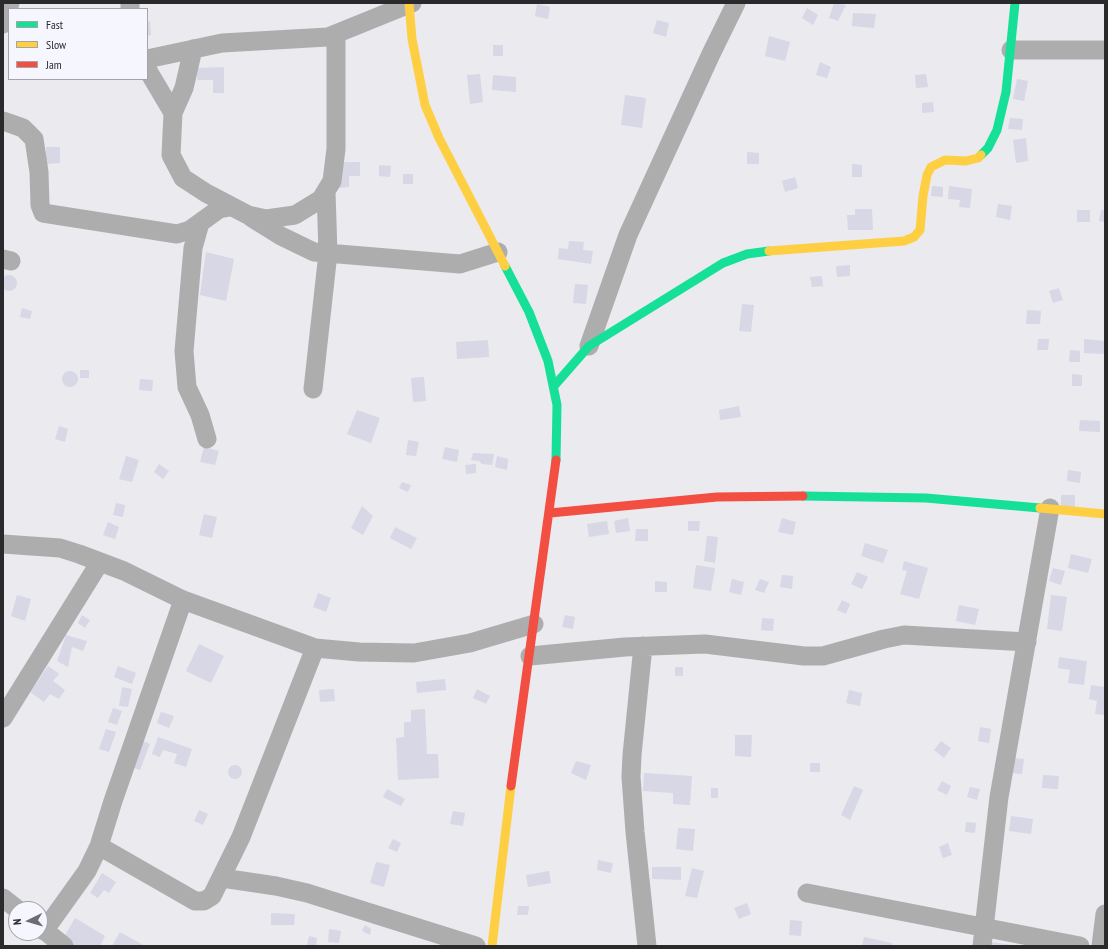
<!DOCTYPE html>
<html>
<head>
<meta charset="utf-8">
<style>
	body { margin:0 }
	#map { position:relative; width:1108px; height:949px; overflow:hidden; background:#eaeaef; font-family:"PT Sans Narrow",sans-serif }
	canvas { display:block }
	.frame { position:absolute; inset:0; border:4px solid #2a2a2d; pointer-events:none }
	.legend { position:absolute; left:8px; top:8px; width:140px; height:72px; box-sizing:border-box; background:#f5f6fe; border:1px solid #a4a4aa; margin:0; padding:5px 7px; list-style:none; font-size:12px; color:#2a2a2d }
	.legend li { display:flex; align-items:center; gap:8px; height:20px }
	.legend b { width:20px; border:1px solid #a4a4aa }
	.north { position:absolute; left:8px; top:901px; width:40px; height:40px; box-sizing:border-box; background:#f5f6fe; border:1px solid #a4a4aa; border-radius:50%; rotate:265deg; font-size:11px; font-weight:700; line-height:16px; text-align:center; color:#2a2a2d }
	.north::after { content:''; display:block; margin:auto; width:14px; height:18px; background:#6d6d71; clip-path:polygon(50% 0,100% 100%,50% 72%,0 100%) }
</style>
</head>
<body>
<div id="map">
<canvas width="1108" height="949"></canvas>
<div class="frame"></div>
<ul class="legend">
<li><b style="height:5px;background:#16e098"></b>Fast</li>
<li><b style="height:5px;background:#ffcf43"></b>Slow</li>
<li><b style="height:5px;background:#f24e42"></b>Jam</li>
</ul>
<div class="north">N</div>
</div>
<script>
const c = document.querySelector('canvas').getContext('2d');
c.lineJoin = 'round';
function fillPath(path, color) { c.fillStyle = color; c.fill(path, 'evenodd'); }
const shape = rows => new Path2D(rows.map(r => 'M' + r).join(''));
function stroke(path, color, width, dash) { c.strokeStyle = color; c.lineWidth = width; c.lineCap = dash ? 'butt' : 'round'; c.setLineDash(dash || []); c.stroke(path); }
fillPath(shape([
	[834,3,846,5,838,21,829,18],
	[537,4,550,7,548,19,535,16],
	[807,8,818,15,813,25,802,18],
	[853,13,876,14,874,28,852,26],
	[657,20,669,23,666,37,653,33],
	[150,21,151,35,147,36,147,22],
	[769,36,790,42,785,61,765,56],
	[493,45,503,45,503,56,493,56],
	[820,62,831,67,827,78,816,75],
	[224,67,224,93,213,93,213,80,197,80,197,68],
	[480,74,483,102,470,104,467,75],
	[926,74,928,87,916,88,915,75],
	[493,75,516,77,516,92,492,90],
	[1017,79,1028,81,1024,101,1013,99],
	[625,95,646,98,642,128,621,125],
	[933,102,934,112,922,113,922,103],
	[1010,118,1023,119,1022,130,1008,129],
	[1026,138,1028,161,1016,163,1013,140],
	[46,147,60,147,60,163,46,164],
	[747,152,759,153,759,164,747,164],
	[338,162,360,162,360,176,349,176,349,187,338,188],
	[852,164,862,165,862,177,852,177],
	[379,165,391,166,390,177,379,176],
	[403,174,413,174,413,184,403,184],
	[795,177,798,188,785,192,782,181],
	[932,186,943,187,943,197,931,196],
	[949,186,972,189,970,208,959,207,960,200,948,199],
	[998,204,1012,206,1010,220,996,217],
	[855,209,872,209,873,230,848,230,847,215,855,215],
	[1077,210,1090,210,1090,222,1077,222],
	[1101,210,1105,210,1105,222,1099,221],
	[569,241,584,242,583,250,593,251,591,264,558,259,559,248,568,249],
	[206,252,234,259,226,301,200,295],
	[850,265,850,276,837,277,836,266],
	'1 283a8 8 0 1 1 16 0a8 8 0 1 1-16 0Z',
	[822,276,823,286,812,287,810,277],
	[575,284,588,285,586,304,573,303],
	[1059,288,1063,300,1053,303,1049,291],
	[742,304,754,305,751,332,739,331],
	[22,308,32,311,30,319,20,317],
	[1027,310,1041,311,1040,324,1026,324],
	[1038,339,1049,339,1048,350,1037,350],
	[1084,339,1105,341,1105,354,1084,353],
	[488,340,489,357,457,359,456,342],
	[1070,350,1080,351,1080,362,1069,362],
	[80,370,89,370,89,378,80,378],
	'62 379a8 8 0 1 1 16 0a8 8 0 1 1-16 0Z',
	[1072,374,1082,375,1082,386,1072,386],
	[424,377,426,401,413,402,411,378],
	[140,379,153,380,152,391,139,390],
	[739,406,741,417,720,420,719,410],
	[357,410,380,418,371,443,347,434],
	[1080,420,1100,421,1100,432,1079,431],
	[59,426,68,429,65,442,55,439],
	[408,440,419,442,416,456,406,455],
	[204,447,219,451,215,465,200,462],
	[445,447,459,450,457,462,442,459],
	[473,453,494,454,492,465,482,464,479,461,471,460],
	[126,456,139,460,132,482,119,479],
	[497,456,508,459,507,470,495,467],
	[159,464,169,471,163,479,154,472],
	[476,464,476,473,466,474,465,465],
	[1068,470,1081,472,1080,483,1067,481],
	[402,482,411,485,408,492,399,488],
	[1061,495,1075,495,1075,507,1061,507],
	[116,503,125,505,123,517,113,515],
	[362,506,373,516,363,535,351,528],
	[204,514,217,517,212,538,199,535],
	[628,518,630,531,616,533,614,521],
	[782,518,796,522,793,535,778,532],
	[607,521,609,534,589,537,587,524],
	[688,521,700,521,699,531,688,531],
	[108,522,119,527,115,539,103,535],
	[395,527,417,538,411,549,390,538],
	[636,529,648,529,648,541,635,541],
	[707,536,718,537,715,563,704,561],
	[865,543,888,550,883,563,861,556],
	[1071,554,1092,559,1088,573,1068,568],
	[904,561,928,568,919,599,900,594,907,571,902,570],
	[696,565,715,568,711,591,693,588],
	[1053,568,1065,571,1061,585,1049,581],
	[857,572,868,577,862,589,851,584],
	[782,575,793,576,792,589,780,587],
	[732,579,744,582,741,595,729,592],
	[760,579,769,582,764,593,755,590],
	[655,581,667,582,667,592,655,592],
	[318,593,331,598,326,612,313,607],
	[17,595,31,599,25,621,11,616],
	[1051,595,1067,597,1062,631,1047,629],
	[842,600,850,604,846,614,837,610],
	[959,605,979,609,975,625,956,621],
	[82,615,90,620,85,628,78,623],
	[565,615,575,617,573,629,562,627],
	[762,618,774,619,773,631,761,630],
	[66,635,87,641,83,651,72,647,68,667,57,661],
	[199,644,224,656,211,683,186,671],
	[1059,657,1087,661,1084,685,1068,683,1070,670,1058,668],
	[48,666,59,674,53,681,65,690,59,699,50,694,44,702,30,692],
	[118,666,136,673,132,684,114,677],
	[675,667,683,667,683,676,675,676],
	[445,679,446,690,417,693,416,682],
	[1091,685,1105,687,1104,715,1095,714,1097,701,1089,699],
	[122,687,132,689,128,707,119,706],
	[334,689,335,701,320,702,319,690],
	[477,689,490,696,486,704,473,698],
	[849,690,862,693,860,706,846,703],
	[113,708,122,711,117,725,108,722],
	[425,709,427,754,438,754,439,778,398,780,396,738,404,737,404,722,411,722,411,710],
	[161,712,174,716,169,728,157,723],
	[980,727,991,729,989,743,978,741],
	[106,729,116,732,109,752,99,749],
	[735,735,752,735,751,757,735,756],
	[158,737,192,749,186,767,174,763,177,754,163,750,160,757,152,754],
	[139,739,150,744,140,770,129,766],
	[941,741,951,748,944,758,934,750],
	[1012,758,1024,759,1022,774,1011,773],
	[576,761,591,765,586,780,571,773],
	[810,763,820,763,820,772,810,772],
	'228 772a7 7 0 1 1 14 0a7 7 0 1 1-14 0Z',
	[644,773,692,776,690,805,673,804,673,793,643,791],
	[1043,775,1059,776,1058,789,1042,788],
	[942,781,951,786,947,795,937,790],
	[854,786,863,790,850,820,841,815],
	[970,787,980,789,977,800,967,797],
	[711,788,718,788,718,798,711,798],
	[387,789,405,799,401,806,383,797],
	[199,810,208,814,203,825,194,821],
	[453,811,465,813,463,826,450,824],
	[1011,816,1033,819,1031,834,1009,831],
	[966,822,976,823,975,833,965,832],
	[678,828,695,829,693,851,676,849],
	[393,839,401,843,397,852,388,848],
	[948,843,952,855,943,858,939,847],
	[598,860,613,863,611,873,597,870],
	[376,862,390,865,384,887,370,883],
	[652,867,681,867,681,880,652,879],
	[692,868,704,871,697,898,685,896],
	[549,871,551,883,528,887,526,875],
	[102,873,116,882,109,893,104,890,98,898,90,893],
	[747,903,751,914,739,919,734,908],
	[518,906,529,906,528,915,517,915],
	[271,913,295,914,294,925,271,925],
	[75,918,105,936,100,946,73,946,64,937],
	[790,920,802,921,801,936,789,935],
	[365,925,371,929,370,935,362,931],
	[329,929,341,931,339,943,328,942],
	[120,932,145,946,112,946],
	[309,936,317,938,316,946,307,945],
	[864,937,892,943,892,946,862,946],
	[991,942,1012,945,1012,946,991,946]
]), '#d7d7e6');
stroke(shape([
	[130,9,130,3],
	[3,24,10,3],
	[1011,50,1105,50],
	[147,59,222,43,328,37,412,3],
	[147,69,173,113,171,155,183,178,206,193,248,215,266,219,295,215,321,199,332,181,336,149,336,34],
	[173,113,184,88,193,49],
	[3,121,23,128,34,139,39,172,40,205,43,213,177,234,190,230,219,209,230,207],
	[252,218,281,236,314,252,460,264,498,252],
	[200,223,193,248,184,351,187,387,200,415,207,439],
	[3,259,11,261],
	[589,346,628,235,711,54,736,3],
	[313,389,328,253,326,191],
	[3,544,60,548,79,554,124,571,183,600,315,648,359,652,414,653,470,643,534,624],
	[643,646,632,755,631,777,635,832,647,946],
	[530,656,625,647,705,644,804,656,823,656,884,639,904,635,1027,642],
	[3,718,100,562],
	[99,846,195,901,204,901,212,896,241,837,315,648],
	[222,878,276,886,307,893,476,946],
	[807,893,1080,946],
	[3,898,17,909],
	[40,927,64,946],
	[44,931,87,871,99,846,113,801,183,600],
	[982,946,999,797,1050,508],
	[1101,946,1105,914]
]), '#aeadae', 19);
stroke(shape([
	[981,155,988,148,997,130,1006,92,1015,3],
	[505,266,529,312,548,361,557,405,556,460],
	[554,386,589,346,723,263,747,254,769,251],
	[803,496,926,498,1040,508]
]), '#16e098', 9);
stroke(shape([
	[409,3,412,39,425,105,439,138,505,266],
	[769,251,904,241,914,237,920,230,923,196,927,175,931,167,945,160,966,161,978,158,981,155],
	[1040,508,1105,514],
	[492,946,511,786]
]), '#ffcf43', 9);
stroke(shape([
	[550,513,717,497,803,496],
	[511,786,556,460]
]), '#f24e42', 9);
</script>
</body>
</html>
